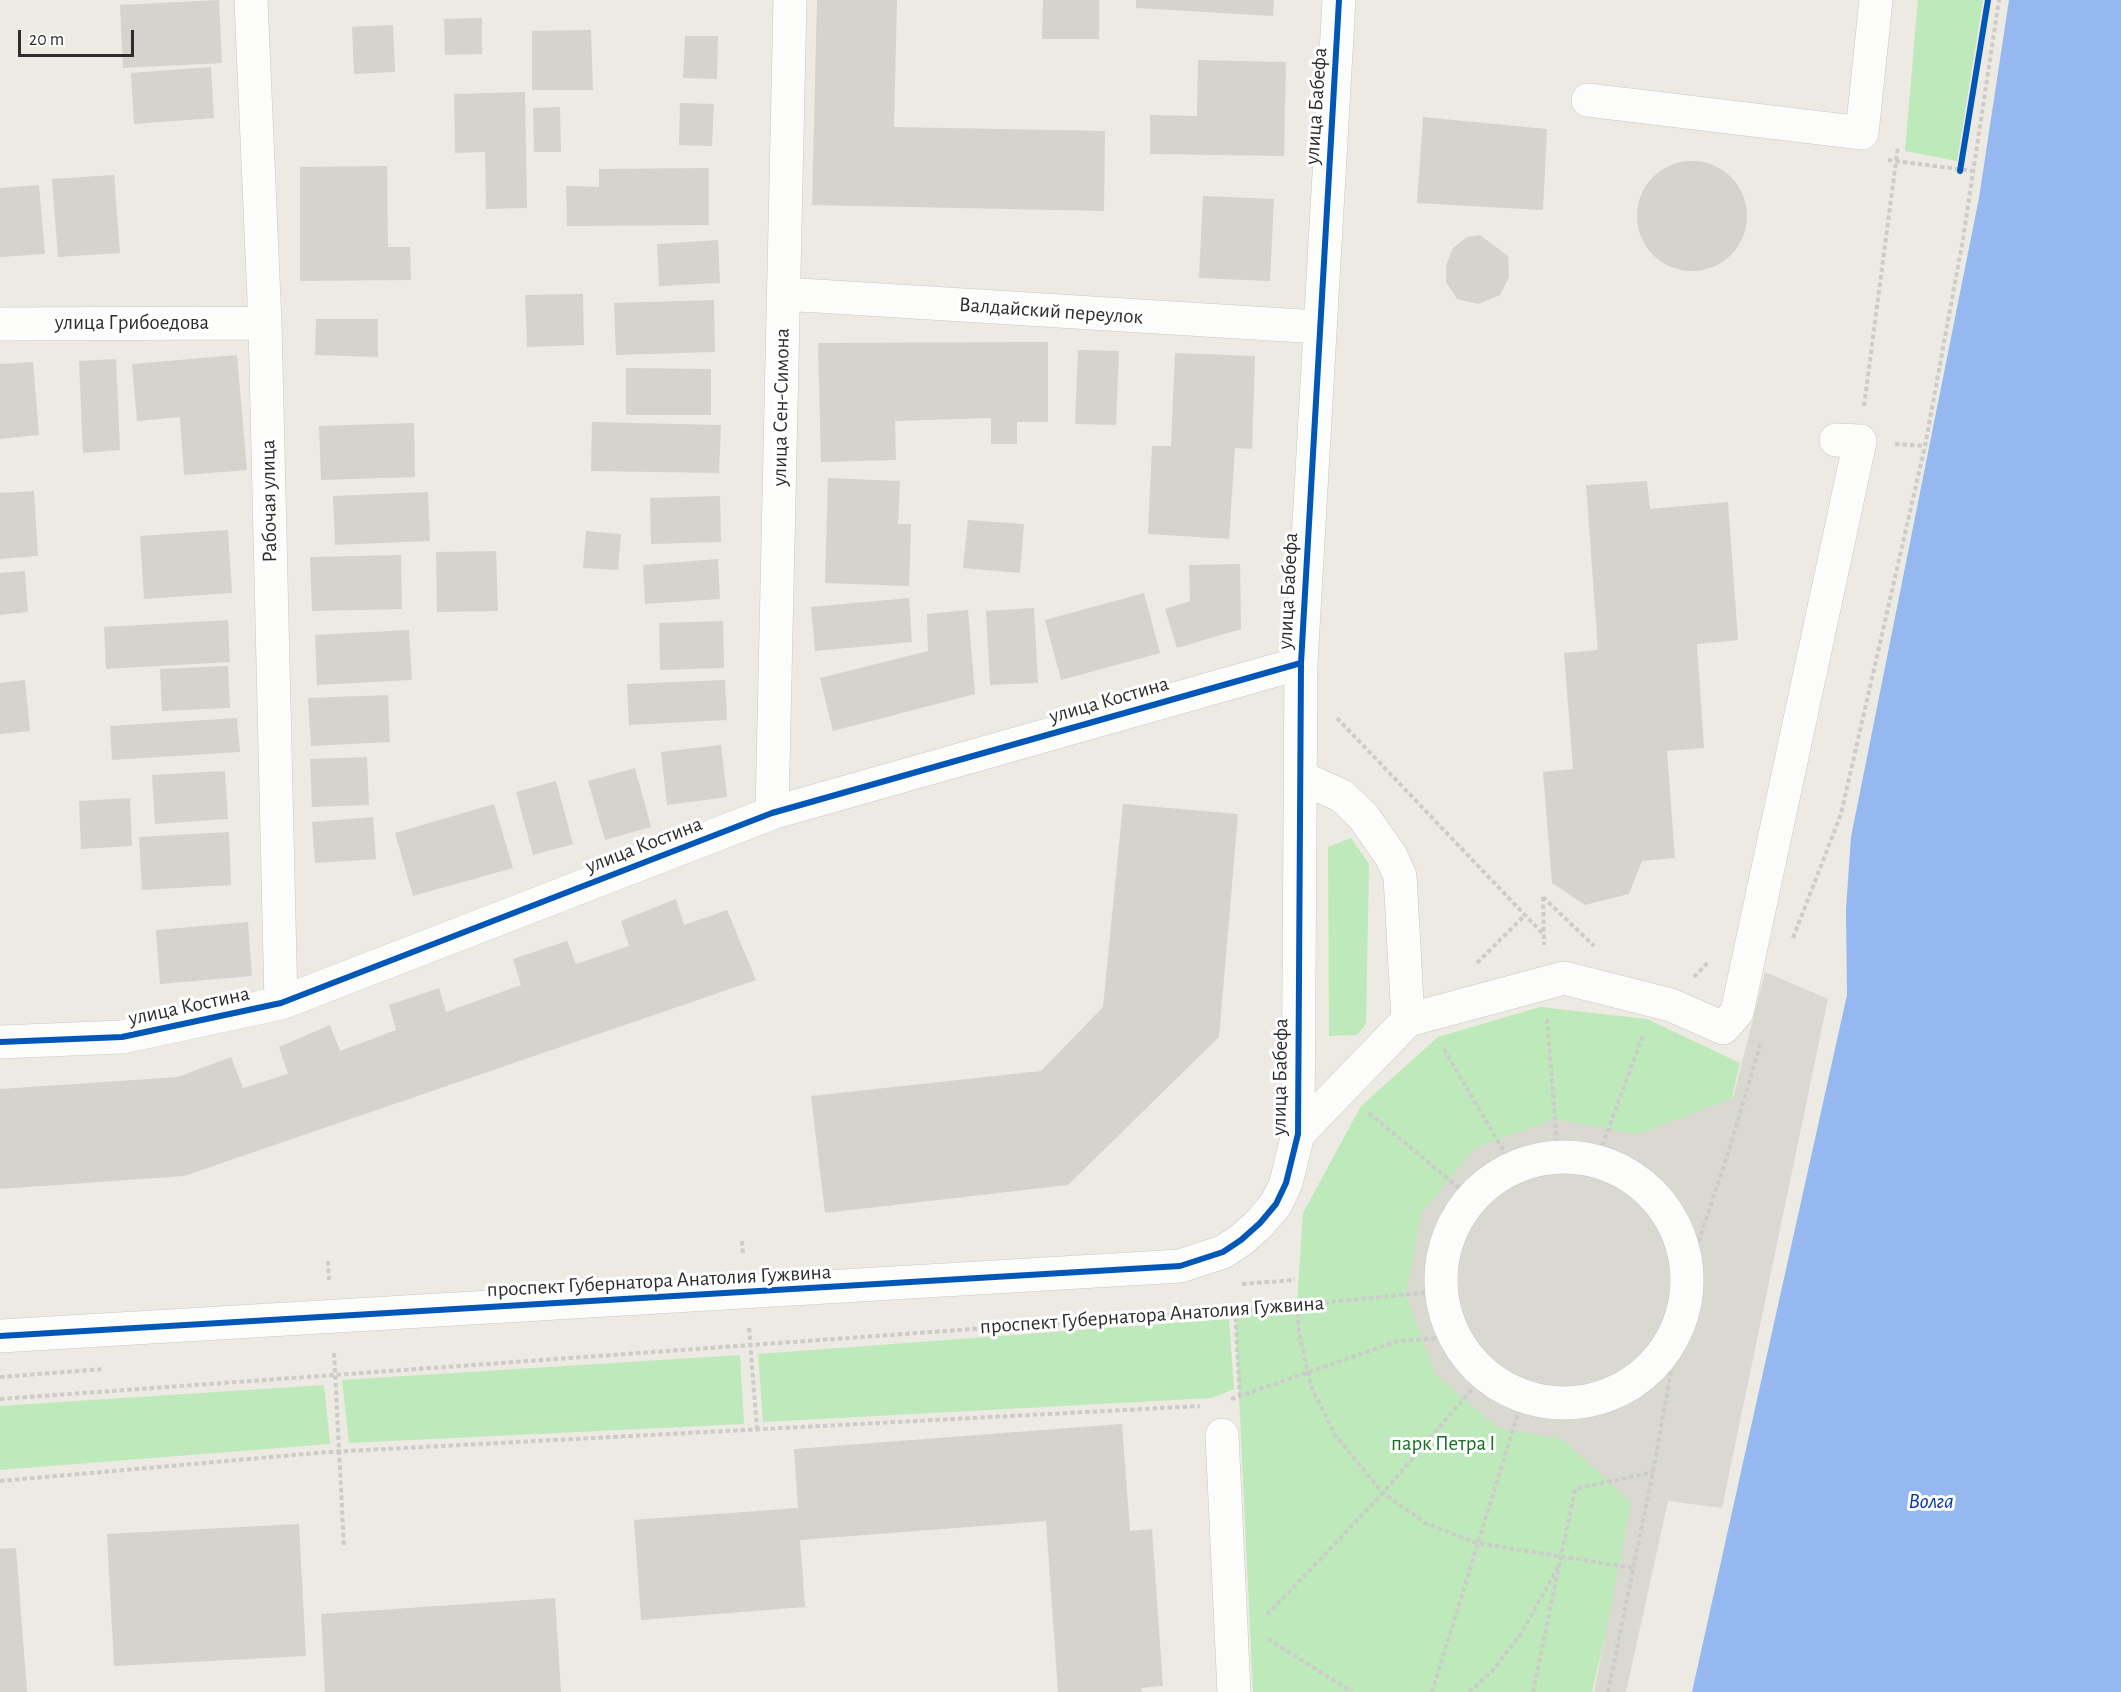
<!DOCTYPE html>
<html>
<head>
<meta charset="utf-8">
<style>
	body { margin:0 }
	#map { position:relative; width:2121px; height:1692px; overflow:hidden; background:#eceae2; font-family:"Alegreya Sans",sans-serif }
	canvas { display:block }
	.scale { position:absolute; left:18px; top:30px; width:116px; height:27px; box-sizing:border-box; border:3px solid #2d2d2d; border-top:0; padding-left:8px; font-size:18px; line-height:21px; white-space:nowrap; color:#2d2d2d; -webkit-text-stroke:4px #fff; paint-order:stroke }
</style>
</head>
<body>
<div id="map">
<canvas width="2121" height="1692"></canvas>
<div class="scale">20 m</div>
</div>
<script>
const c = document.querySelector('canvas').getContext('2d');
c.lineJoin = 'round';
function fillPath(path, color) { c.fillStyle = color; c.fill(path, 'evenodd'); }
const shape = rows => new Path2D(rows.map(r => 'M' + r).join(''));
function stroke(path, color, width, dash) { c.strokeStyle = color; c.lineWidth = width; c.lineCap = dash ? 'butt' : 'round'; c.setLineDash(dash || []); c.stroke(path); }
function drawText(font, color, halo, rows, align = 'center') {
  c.font = font + ' "Alegreya Sans",sans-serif'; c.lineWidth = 6; c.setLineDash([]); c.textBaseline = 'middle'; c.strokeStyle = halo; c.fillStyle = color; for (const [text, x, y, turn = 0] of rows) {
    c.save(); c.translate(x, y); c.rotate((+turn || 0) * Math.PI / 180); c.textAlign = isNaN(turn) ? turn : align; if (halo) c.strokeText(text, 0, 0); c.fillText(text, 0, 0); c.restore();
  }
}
fillPath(shape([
	[1918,0,1983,0,1957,161,1905,151],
	[1351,838,1369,864,1366,1024,1357,1035,1329,1036,1328,847],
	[1540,1007,1647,1019,1740,1063,1592,1692,1253,1692,1235,1310,1297,1305,1303,1213,1361,1106,1438,1037],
	[1229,1319,1234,1389,1212,1398,763,1422,758,1354],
	[740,1355,744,1424,349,1443,342,1380],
	[324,1385,330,1444,0,1470,0,1406]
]), '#bee9ba');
fillPath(shape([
	[1765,972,1828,999,1722,1508,1668,1501,1626,1692,1594,1692,1631,1502,1562,1439,1498,1428,1435,1374,1406,1295,1421,1213,1475,1148,1555,1119,1637,1134,1733,1098]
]), '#dad9d1');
fillPath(shape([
	[2009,0,2121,0,2121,1692,1692,1692,1847,995,1846,909,1851,837,1979,198]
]), '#94b8ef');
fillPath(shape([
	[219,0,222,63,123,68,120,5],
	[817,0,897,0,894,127,1105,131,1104,211,812,205],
	[1043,0,1099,0,1099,39,1042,39],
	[1136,0,1274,0,1273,16,1136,8],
	[482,18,482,54,445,55,444,19],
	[393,25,395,72,354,74,352,27],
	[591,30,593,90,532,90,532,31],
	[685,36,718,36,717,79,683,78],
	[1198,60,1286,62,1284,156,1150,154,1150,115,1197,116],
	[211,67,214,118,134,124,131,73],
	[525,92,527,208,486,209,485,152,455,153,454,94],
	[680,103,714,104,712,146,679,145],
	[560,107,561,152,534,152,533,108],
	[1423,117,1547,129,1543,210,1417,203],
	'1637 216a55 55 0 1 1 110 0a55 55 0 1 1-110 0Z',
	[387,166,388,247,410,247,411,280,300,281,300,167],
	[709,168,709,225,567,226,566,186,599,187,599,169],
	[114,175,120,253,58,257,52,179],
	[39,185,45,254,0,257,0,188],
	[1203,196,1274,199,1270,281,1199,278],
	[1480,235,1508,256,1509,277,1500,295,1478,304,1457,299,1446,282,1446,266,1453,248,1467,237],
	[718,240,720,283,659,286,657,244],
	[583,294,584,345,527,347,525,295],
	[714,300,715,352,616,355,614,303],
	[316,319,378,319,378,357,315,355],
	[1048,342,1048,422,1017,422,1017,444,991,444,991,418,895,421,896,460,821,462,818,343],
	[1078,350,1119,351,1116,425,1075,424],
	[1175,353,1255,356,1252,449,1235,448,1229,539,1148,534,1152,446,1171,446],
	[237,355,247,470,184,475,180,417,137,421,132,364],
	[116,359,120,450,83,453,79,361],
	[33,362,39,435,0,439,0,364],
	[626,368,711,369,711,415,626,415],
	[592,422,721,425,719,473,591,471],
	[414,423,415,477,321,480,319,426],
	[828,478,900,481,898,524,911,524,909,586,825,583],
	[1647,481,1650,509,1728,502,1738,640,1697,644,1704,748,1667,751,1675,858,1642,861,1629,894,1585,905,1552,883,1543,772,1573,769,1564,653,1598,650,1586,485],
	[34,491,38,556,0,559,0,493],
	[428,492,430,541,335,545,333,496],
	[720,496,721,542,651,544,650,498],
	[968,520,1024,524,1020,573,963,568],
	[228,530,232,593,144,599,140,536],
	[586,531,621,534,618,570,583,568],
	[496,551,498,611,437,612,436,552],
	[401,555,402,609,312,611,310,557],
	[718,559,720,599,645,604,643,565],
	[1240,564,1241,629,1177,648,1165,609,1190,601,1189,565],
	[25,571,28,612,0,615,0,573],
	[1144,593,1160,653,1061,680,1045,620],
	[909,598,912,642,815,651,811,607],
	[1034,608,1038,683,990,685,986,611],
	[968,610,975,694,833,731,820,678,928,651,927,614],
	[228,620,230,662,106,669,104,627],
	[723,621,724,668,660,670,659,623],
	[409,630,412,680,317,685,315,635],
	[228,666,230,708,162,711,160,669],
	[25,680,30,731,0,734,0,683],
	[725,680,727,720,629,725,627,684],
	[388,695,390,742,311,746,308,698],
	[237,718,240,752,112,760,110,726],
	[721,745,727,797,667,805,661,752],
	[367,757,369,805,312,807,310,759],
	[635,768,651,827,605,840,588,781],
	[225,771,228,819,155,824,152,775],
	[556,781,573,844,533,855,516,792],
	[130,798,132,846,81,849,79,801],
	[494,804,513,868,413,896,395,833],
	[1123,804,1238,814,1219,1037,1068,1185,825,1213,811,1096,1041,1071,1103,1007],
	[373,817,376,859,315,863,312,822],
	[229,832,231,885,142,890,139,837],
	[676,899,684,925,727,910,756,980,184,1176,0,1189,0,1089,178,1077,231,1057,243,1088,288,1074,279,1047,330,1025,340,1051,396,1030,389,1005,439,988,446,1012,521,985,513,959,567,941,576,964,629,946,621,921],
	[248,922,252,976,160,984,156,930],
	[1122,1424,1130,1531,1152,1529,1163,1686,1141,1688,1142,1692,1058,1692,1046,1521,800,1540,805,1607,641,1620,634,1520,798,1508,794,1449],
	[299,1524,306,1656,114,1666,107,1534],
	[16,1548,27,1692,0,1692,0,1549],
	[555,1598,561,1692,325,1692,321,1614]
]), '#d5d3cd');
const minor = shape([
	[251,0,265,323,281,1003],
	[1588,100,1862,133,1876,0],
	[784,294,1319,327],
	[0,324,265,323],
	[1300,777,1342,796,1363,816,1391,856,1400,876,1408,1020],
	[772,813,790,0],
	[0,1042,122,1037,281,1003,772,813,1301,663],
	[1298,1134,1408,1020,1564,978,1671,1005,1723,1028,1737,1012,1860,441,1836,440],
	'1441 1280a123 123 0 1 1 246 0a123 123 0 1 1-246 0Z',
	[0,1336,1180,1266,1223,1252,1241,1240,1260,1223,1276,1204,1286,1183,1298,1134,1301,663,1339,0],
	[1222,1435,1234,1692]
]);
stroke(minor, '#c9c8c7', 34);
stroke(shape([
	[1888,160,1973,171],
	[1864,406,1898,146],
	[1895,444,1925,446],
	[1337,718,1544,935],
	[1543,897,1594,946],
	[1543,897,1544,945],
	[1793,938,1841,814,1925,446,1963,239,1999,0],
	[1477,963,1525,915],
	[1694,977,1709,961],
	[1547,1019,1558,1156],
	[1444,1049,1513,1167],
	[1369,1113,1471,1198],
	[1597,1160,1643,1035],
	[742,1241,743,1255],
	[328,1261,329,1280],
	[1689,1270,1730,1147,1761,1042],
	[1242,1284,1295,1280],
	[1297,1305,1299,1332,1311,1386,1335,1435,1383,1493,1425,1523,1477,1543,1633,1568],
	[1235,1310,1240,1398],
	[749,1328,757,1429],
	[334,1353,344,1547],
	[0,1377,104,1369],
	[0,1399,1279,1307,1441,1291],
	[1231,1399,1398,1341,1454,1337],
	[0,1481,328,1452,1200,1406],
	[1267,1615,1383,1493,1484,1375],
	[1268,1639,1352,1692],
	[1432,1692,1523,1397],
	[1469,1692,1492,1671,1521,1634,1560,1563],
	[1533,1692,1575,1489,1653,1472],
	[1608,1692,1653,1472,1678,1332]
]), '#ccccca', 4, [4.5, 3]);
stroke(minor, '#fcfcfb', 33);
stroke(shape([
	[1960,171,1988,0],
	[0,1042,122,1037,281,1003,772,813,1301,663],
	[0,1336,1180,1266,1223,1252,1241,1240,1260,1223,1276,1204,1286,1183,1298,1134,1301,663,1339,0]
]), '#0057b8', 6);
drawText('21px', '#2d2d2d', '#fff', [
	["улица Бабефа",1316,106,-86],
	["Валдайский переулок",1051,311,4],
	["улица Грибоедова",132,323],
	["улица Сен-Симона",781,407,-89],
	["Рабочая улица",269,501,-91],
	["улица Бабефа",1288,591,-87],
	["улица Костина",1109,700,-16],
	["улица Костина",644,845,-21],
	["улица Костина",189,1006,-12],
	["улица Бабефа",1280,1077,-89],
	["проспект Губернатора Анатолия Гужвина",659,1281,-3],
	["проспект Губернатора Анатолия Гужвина",1152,1315,-4]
]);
drawText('21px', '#177024', '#fff', [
	["парк Петра I",1443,1444]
]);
drawText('italic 22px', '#0637a8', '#fff', [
	["Волга",1931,1501]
]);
</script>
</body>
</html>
